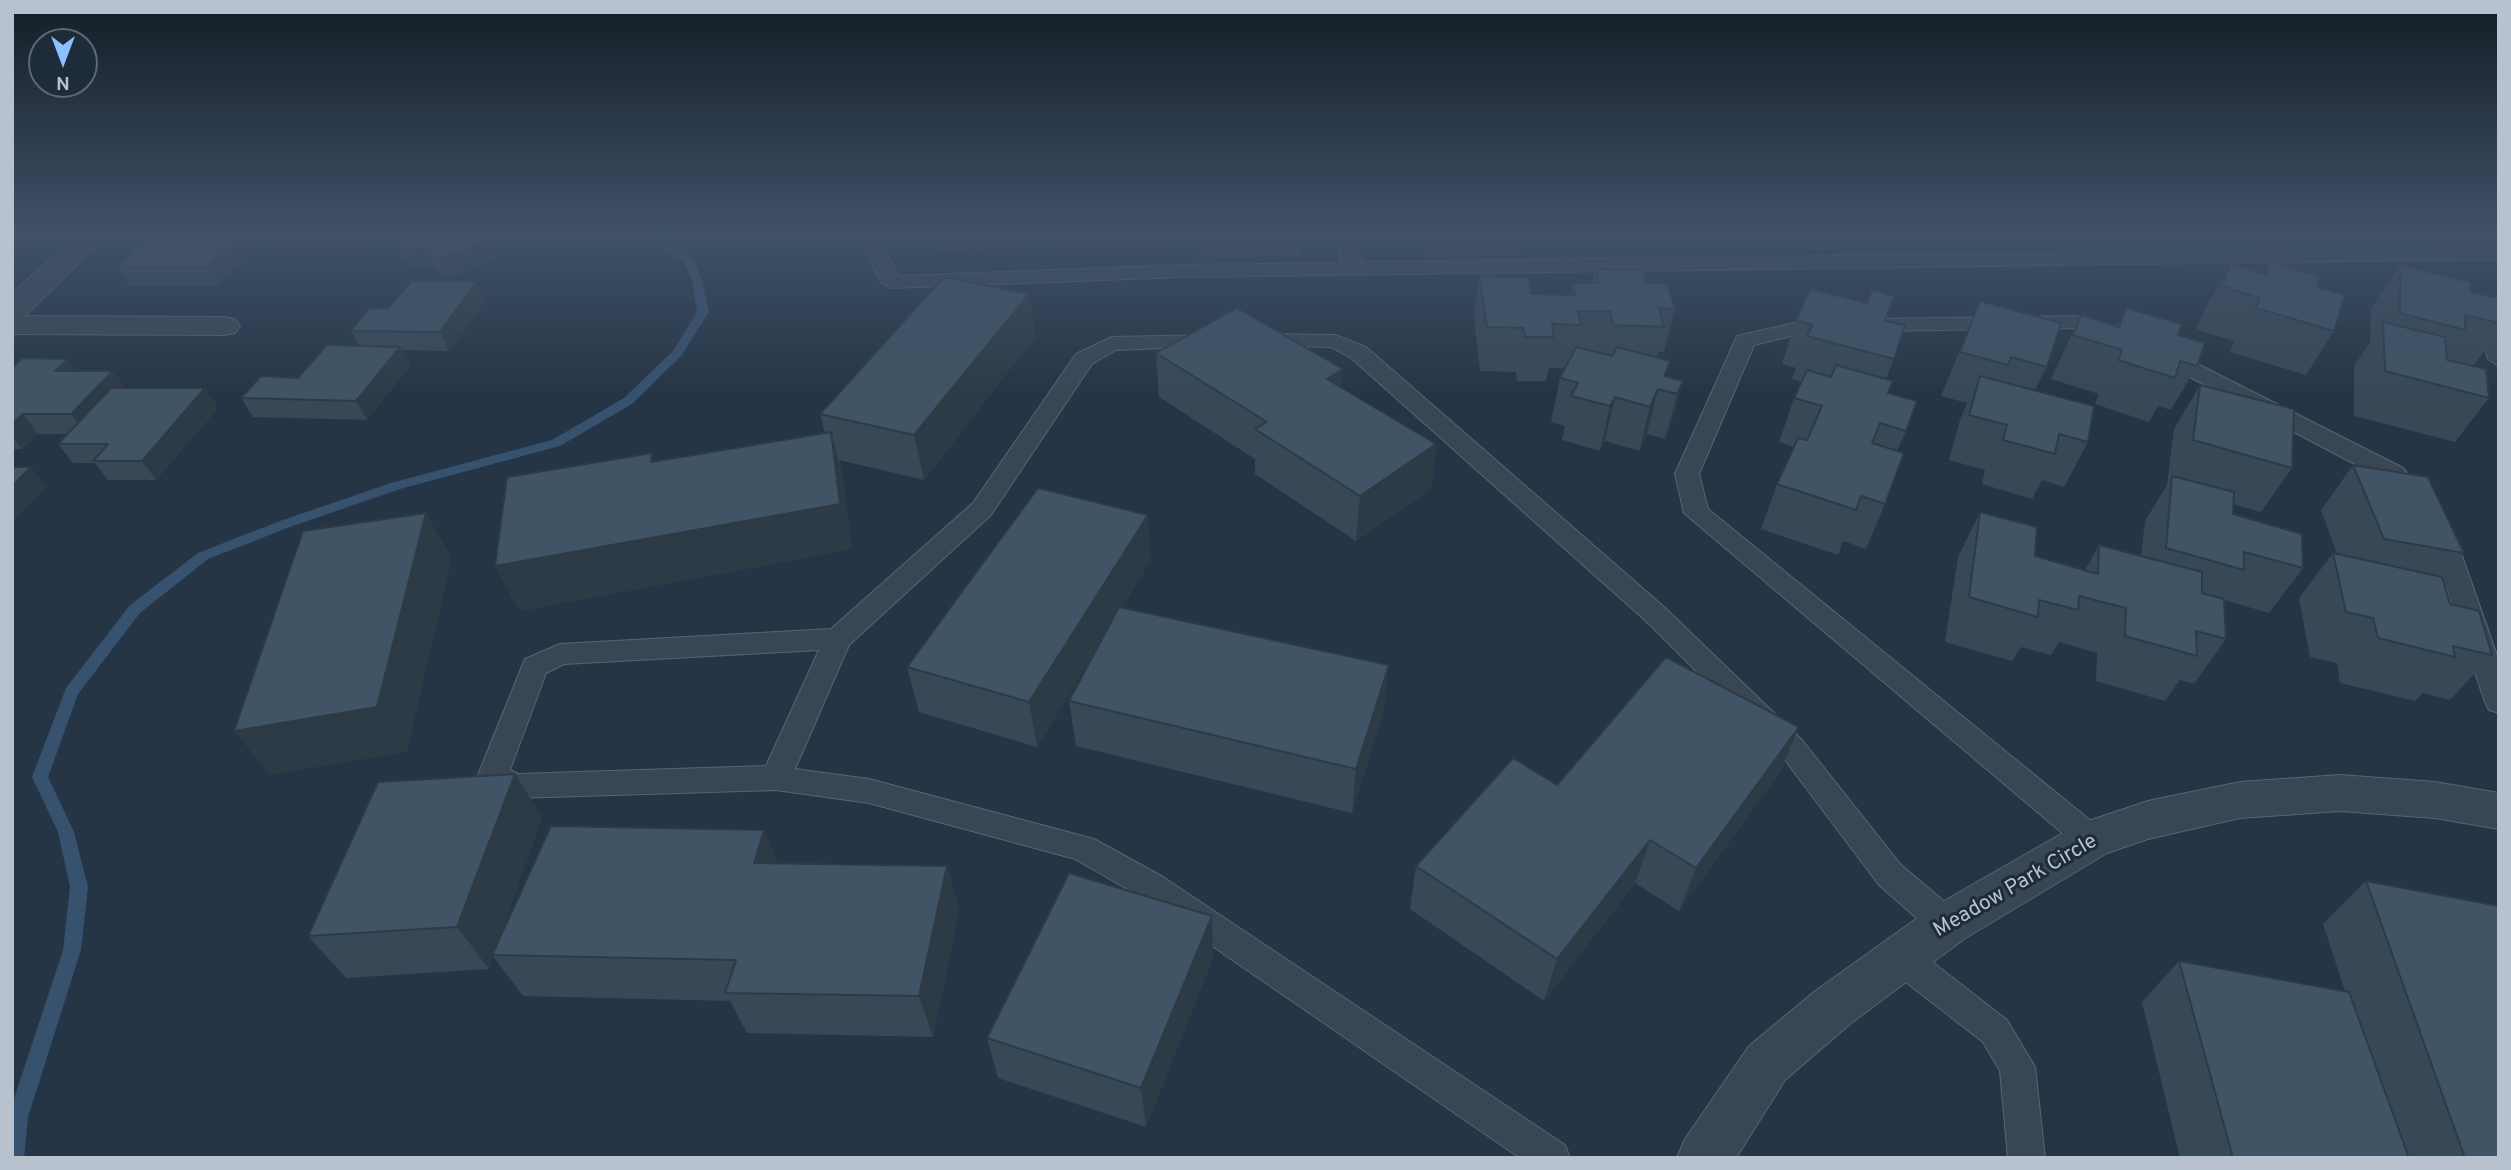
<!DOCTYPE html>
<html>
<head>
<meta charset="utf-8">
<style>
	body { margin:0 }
	#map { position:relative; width:2511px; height:1170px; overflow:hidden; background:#253546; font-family:Overpass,sans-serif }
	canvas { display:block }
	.frame { position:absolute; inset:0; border:14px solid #b7c2ce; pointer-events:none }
	.north { position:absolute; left:28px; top:28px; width:70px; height:70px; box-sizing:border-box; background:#1e2c3a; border:2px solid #5b6875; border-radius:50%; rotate:180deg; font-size:19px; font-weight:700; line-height:28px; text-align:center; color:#b7c2ce }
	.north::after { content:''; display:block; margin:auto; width:24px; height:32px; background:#8bc1ff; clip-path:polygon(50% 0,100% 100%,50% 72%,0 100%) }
</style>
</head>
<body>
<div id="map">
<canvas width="2511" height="1170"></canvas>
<div class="frame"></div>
<div class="north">N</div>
</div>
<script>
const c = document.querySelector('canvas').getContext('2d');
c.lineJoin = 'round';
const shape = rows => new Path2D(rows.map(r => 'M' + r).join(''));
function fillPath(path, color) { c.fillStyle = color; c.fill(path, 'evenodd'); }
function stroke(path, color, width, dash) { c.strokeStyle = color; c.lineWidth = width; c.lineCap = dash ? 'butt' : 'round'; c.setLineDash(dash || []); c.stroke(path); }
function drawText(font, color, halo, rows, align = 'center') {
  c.font = font + ' Overpass,sans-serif'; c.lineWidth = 6; c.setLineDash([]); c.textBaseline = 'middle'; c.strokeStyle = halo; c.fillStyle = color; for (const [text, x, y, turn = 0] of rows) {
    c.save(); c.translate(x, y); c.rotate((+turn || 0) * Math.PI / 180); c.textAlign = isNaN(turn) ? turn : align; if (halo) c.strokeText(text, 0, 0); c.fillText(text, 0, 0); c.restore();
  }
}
fillPath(shape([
	[657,233,667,233,668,244,693,259,702,280,709,312,682,355,632,404,560,446,400,489,290,527,208,559,140,613,78,694,48,777,74,832,88,887,81,950,28,1117,24,1158,12,1158,12,1105,63,950,70,887,58,832,32,777,66,688,130,605,198,553,280,521,391,483,552,440,624,398,673,351,697,312,692,280,683,261,659,247,657,233]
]), '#37526e');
const lane = shape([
	[857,233,877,233,898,276,1181,265,1341,263,1336,233,1356,233,1361,262,2269,250,2253,233,2274,233,2292,250,2499,247,2499,259,1181,277,891,288,881,282,857,233],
	[2083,316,2120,327,2123,332,2112,338,2081,328,1866,331,1855,325,1866,319,2083,316],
	[2499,317,2499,366,2488,359,2478,326,2481,321,2499,317],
	[1827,319,1838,325,1835,330,1807,332,1754,345,1699,474,1708,509,2102,830,2107,839,2102,848,2091,852,2080,848,1684,513,1675,474,1737,336,1807,320,1827,319],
	[1255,334,1335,335,1366,347,1664,607,1802,740,1901,865,1959,914,1963,924,1959,934,1947,938,1935,934,1879,885,1782,756,1646,621,1350,357,1331,347,1247,345,1244,340,1247,335,1255,334],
	[1210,335,1218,336,1221,341,1218,346,1116,350,1092,364,991,515,849,645,795,769,869,779,1094,839,1163,877,1565,1145,1570,1158,1520,1158,1141,897,1075,859,869,803,776,790,515,798,482,783,478,775,525,659,560,644,831,629,973,503,1076,354,1112,337,1210,335],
	[819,650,766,766,518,774,510,770,546,673,564,664,819,650],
	[2164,347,2403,468,2424,494,2421,500,2412,502,2403,500,2385,480,2156,359,2153,354,2156,349,2164,347],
	[2441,524,2450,527,2454,533,2499,661,2499,713,2489,710,2485,702,2428,533,2432,527,2441,524],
	[1901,943,1913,947,2007,1020,2035,1067,2045,1158,2008,1158,2000,1071,1983,1042,1889,969,1884,958,1889,947,1901,943]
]);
const street = shape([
	[78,233,109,233,25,316,224,317,235,319,240,326,235,333,224,335,12,334,12,294,78,233],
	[2340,775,2435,782,2499,793,2499,829,2435,818,2340,811,2240,818,2148,839,2107,853,1964,939,1850,1024,1785,1080,1736,1158,1677,1158,1685,1139,1749,1046,1814,992,1930,909,2075,826,2091,820,2148,801,2240,782,2340,775]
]);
stroke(lane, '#586572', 2);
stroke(street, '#586572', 2);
fillPath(lane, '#394755');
fillPath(street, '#394755');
fillPath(shape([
	[265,233,479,233,496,259,447,279,432,265,418,270,395,249,388,234,376,247,273,247],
	[928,233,1177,233,1176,247,932,250],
	[1200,233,1300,233,1300,256,1201,257],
	[1423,233,1526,233,1523,255,1427,256],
	[255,248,220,286,130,286,117,267],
	[2270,262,2317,287,2334,331,2306,375,2230,352,2234,341,2196,330,2206,307,2231,264,2263,274],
	[2400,265,2471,292,2499,298,2499,333,2473,366,2489,398,2455,442,2354,416,2354,366,2370,342,2371,308],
	[1595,269,1646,283,1675,309,1664,352,1658,352,1657,357,1666,377,1683,381,1671,425,1665,439,1647,434,1639,451,1605,441,1600,451,1562,440,1565,426,1551,422,1560,378,1565,368,1549,368,1546,381,1517,381,1516,372,1480,371,1474,319,1479,276,1531,294,1570,295,1572,283,1592,283],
	[1029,294,1035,337,924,480,839,460,843,477,852,549,519,611,655,462,825,433,820,414],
	[485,300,449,351,401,350,410,366,367,420,253,417,241,398,298,378,359,346,351,331,389,308],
	[1980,301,2047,367,2035,390,2088,442,2064,487,2042,480,2032,499,1982,484,1985,470,1949,460,1960,420,1967,403,1941,396],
	[2126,308,2178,335,2197,366,2171,410,2158,406,2149,422,2095,404,2099,394,2051,379,2081,315,2117,326],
	[1796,320,1885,321,1894,359,1886,379,1889,393,1906,431,1897,451,1885,504,1866,549,1843,541,1838,555,1761,529,1777,484,1794,447,1779,442,1794,398,1802,382,1792,379,1796,368,1782,364],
	[1156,353,1343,369,1342,388,1436,444,1431,489,1356,541,1255,474,1255,459,1159,397],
	[68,359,77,371,113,371,125,388,205,388,218,408,156,480,108,480,95,463,73,463,58,444,68,434,38,434,22,449,12,449,12,368],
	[2200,385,2292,468,2261,512,2233,504,2233,514,2303,568,2269,613,2224,600,2226,639,2194,684,2180,680,2165,701,2096,681,2097,653,2059,642,2051,655,2021,647,2012,661,1945,642,1958,557,1980,512,2035,556,2085,570,2099,545,2141,556,2145,521,2167,485,2174,429],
	[2353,465,2464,553,2443,578,2450,604,2492,655,2450,700,2423,693,2415,701,2340,683,2337,663,2310,657,2299,598,2333,553,2337,554,2321,510],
	[1151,560,1122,607,1384,710,1352,813,1076,746,1069,701,1097,648,1037,747,919,712,907,667],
	[1799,727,1780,772,1679,911,1635,883,1544,1001,1410,909,1416,866,1557,785],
	[542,817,499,940,779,863,947,866,959,909,933,1037,747,1033,730,1001,523,996,493,956,489,969,346,978,308,936],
	[2366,881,2499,1158,2180,1158,2142,1002,2179,961,2345,991,2323,924],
	[1213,958,1146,1127,998,1078,987,1038]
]), '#374857');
fillPath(shape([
	[12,233,20,233,29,245,12,259],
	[242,233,246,233,255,248,220,286,209,267],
	[369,233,387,233,388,234,376,247],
	[488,241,496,259,447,279,438,260],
	[423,246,432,265,418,270,409,252],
	[477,281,485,300,449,351,440,332],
	[1029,294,1035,337,924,480,914,435],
	[400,347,410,366,367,420,356,401],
	[68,359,82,378,55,371],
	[1343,369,1340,414,1327,379],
	[113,371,127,390,86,434,71,414],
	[1683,381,1671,425,1665,439,1677,394],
	[205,388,218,408,156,480,142,461],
	[1658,389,1647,434,1639,451,1650,407],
	[1615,397,1605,441,1600,451,1610,406],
	[23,414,38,434,22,449,12,437,12,424],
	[831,432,843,477,852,549,519,611,495,566],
	[1436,444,1431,489,1356,541,1360,496],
	[31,467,47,486,16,519,12,515,12,486],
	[426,513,452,558,407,752,270,775,234,731],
	[1148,515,1151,560,1037,747,1029,702],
	[1389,665,1384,710,1352,813,1356,769],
	[1799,727,1780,772,1679,911,1696,868],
	[515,774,542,817,494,955,492,955,493,956,489,969,457,927],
	[764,830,783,873,754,863],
	[1650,840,1635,883,1544,1001,1557,959],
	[947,866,959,909,933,1037,919,996],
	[1212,916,1213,958,1146,1127,1141,1088]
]), '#2d3b47');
const building = shape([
	[154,233,242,233,209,267,117,267,154,233],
	[388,233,479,233,488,241,438,260,423,246,409,252,388,233],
	[2270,262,2320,276,2317,287,2345,295,2334,331,2256,308,2260,298,2221,286,2231,264,2266,274,2270,262],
	[2400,265,2470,282,2471,292,2499,298,2499,323,2465,315,2465,330,2400,313,2400,265],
	[1595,269,1643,270,1646,283,1667,283,1675,309,1659,308,1664,327,1613,325,1610,311,1578,311,1581,325,1552,324,1554,337,1525,337,1523,328,1487,327,1479,276,1528,277,1531,294,1575,295,1572,283,1598,283,1595,269],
	[944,277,1029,294,914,435,820,414,944,277],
	[411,281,477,281,440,332,351,331,369,308,389,308,411,281],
	[1810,289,1867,303,1872,290,1894,296,1885,321,1905,325,1894,359,1807,336,1812,325,1796,320,1810,289],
	[1980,301,2061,323,2047,367,2011,357,2008,365,1960,352,1980,301],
	[1237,308,1343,369,1327,379,1436,444,1360,496,1255,429,1267,422,1156,353,1237,308],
	[2126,308,2182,324,2178,335,2205,343,2197,366,2180,361,2175,378,2118,360,2122,350,2073,335,2081,315,2119,327,2126,308],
	[2383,322,2445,337,2447,360,2486,369,2489,398,2385,371,2383,322],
	[327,345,400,347,356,401,241,398,261,376,298,378,327,345],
	[1576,347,1612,356,1617,347,1670,361,1664,376,1683,381,1677,394,1658,389,1650,407,1615,397,1610,406,1571,396,1578,383,1560,378,1576,347],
	[22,358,68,359,55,371,113,371,71,414,23,414,12,424,12,368,22,358],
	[1836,365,1893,381,1888,393,1917,401,1906,431,1880,423,1872,443,1904,453,1885,504,1861,496,1856,510,1777,484,1798,438,1807,440,1822,406,1794,398,1807,370,1831,377,1836,365],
	[1980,376,2094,406,2088,442,2059,434,2055,454,2003,440,2007,425,1969,415,1980,376],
	[2200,385,2294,409,2292,468,2193,440,2200,385],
	[111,388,205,388,142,461,93,461,108,444,58,444,111,388],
	[831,432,840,504,495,566,507,477,652,453,651,462,831,432],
	[2353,465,2428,477,2464,553,2384,539,2353,465],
	[12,467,31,467,12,486,12,467],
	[2172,476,2234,492,2233,514,2302,534,2303,568,2244,552,2244,570,2166,548,2172,476],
	[1038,488,1148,515,1029,702,907,667,1038,488],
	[1980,512,2037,527,2035,556,2098,574,2099,545,2202,572,2202,593,2224,599,2226,639,2196,631,2197,656,2125,636,2126,608,2079,596,2078,610,2039,600,2038,617,1969,597,1980,512],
	[426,513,377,707,234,731,303,531,426,513],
	[2333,553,2442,577,2450,604,2479,611,2492,655,2453,646,2455,657,2378,638,2373,618,2346,612,2333,553],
	[1119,607,1389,665,1356,769,1069,701,1119,607],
	[1666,657,1799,727,1696,868,1650,840,1557,959,1416,866,1513,758,1557,785,1666,657],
	[515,774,457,927,308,936,378,782,515,774],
	[551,826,764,830,754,863,947,866,919,996,725,993,736,960,492,955,551,826],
	[1069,873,1212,916,1141,1088,987,1038,1069,873],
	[2366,881,2499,906,2499,1158,2465,1158,2366,881],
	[2179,961,2349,992,2409,1158,2233,1158,2179,961]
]);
fillPath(building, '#405465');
stroke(building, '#2d3b47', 2);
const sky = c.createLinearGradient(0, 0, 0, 397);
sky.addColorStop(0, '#141d26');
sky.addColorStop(0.59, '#405168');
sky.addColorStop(1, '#40516800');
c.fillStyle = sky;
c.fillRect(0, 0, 2511, 397);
drawText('21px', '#b7c2ce', '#1e2c3a', [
	["Meadow Park Circle",2016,887,-30]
]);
</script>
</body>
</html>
